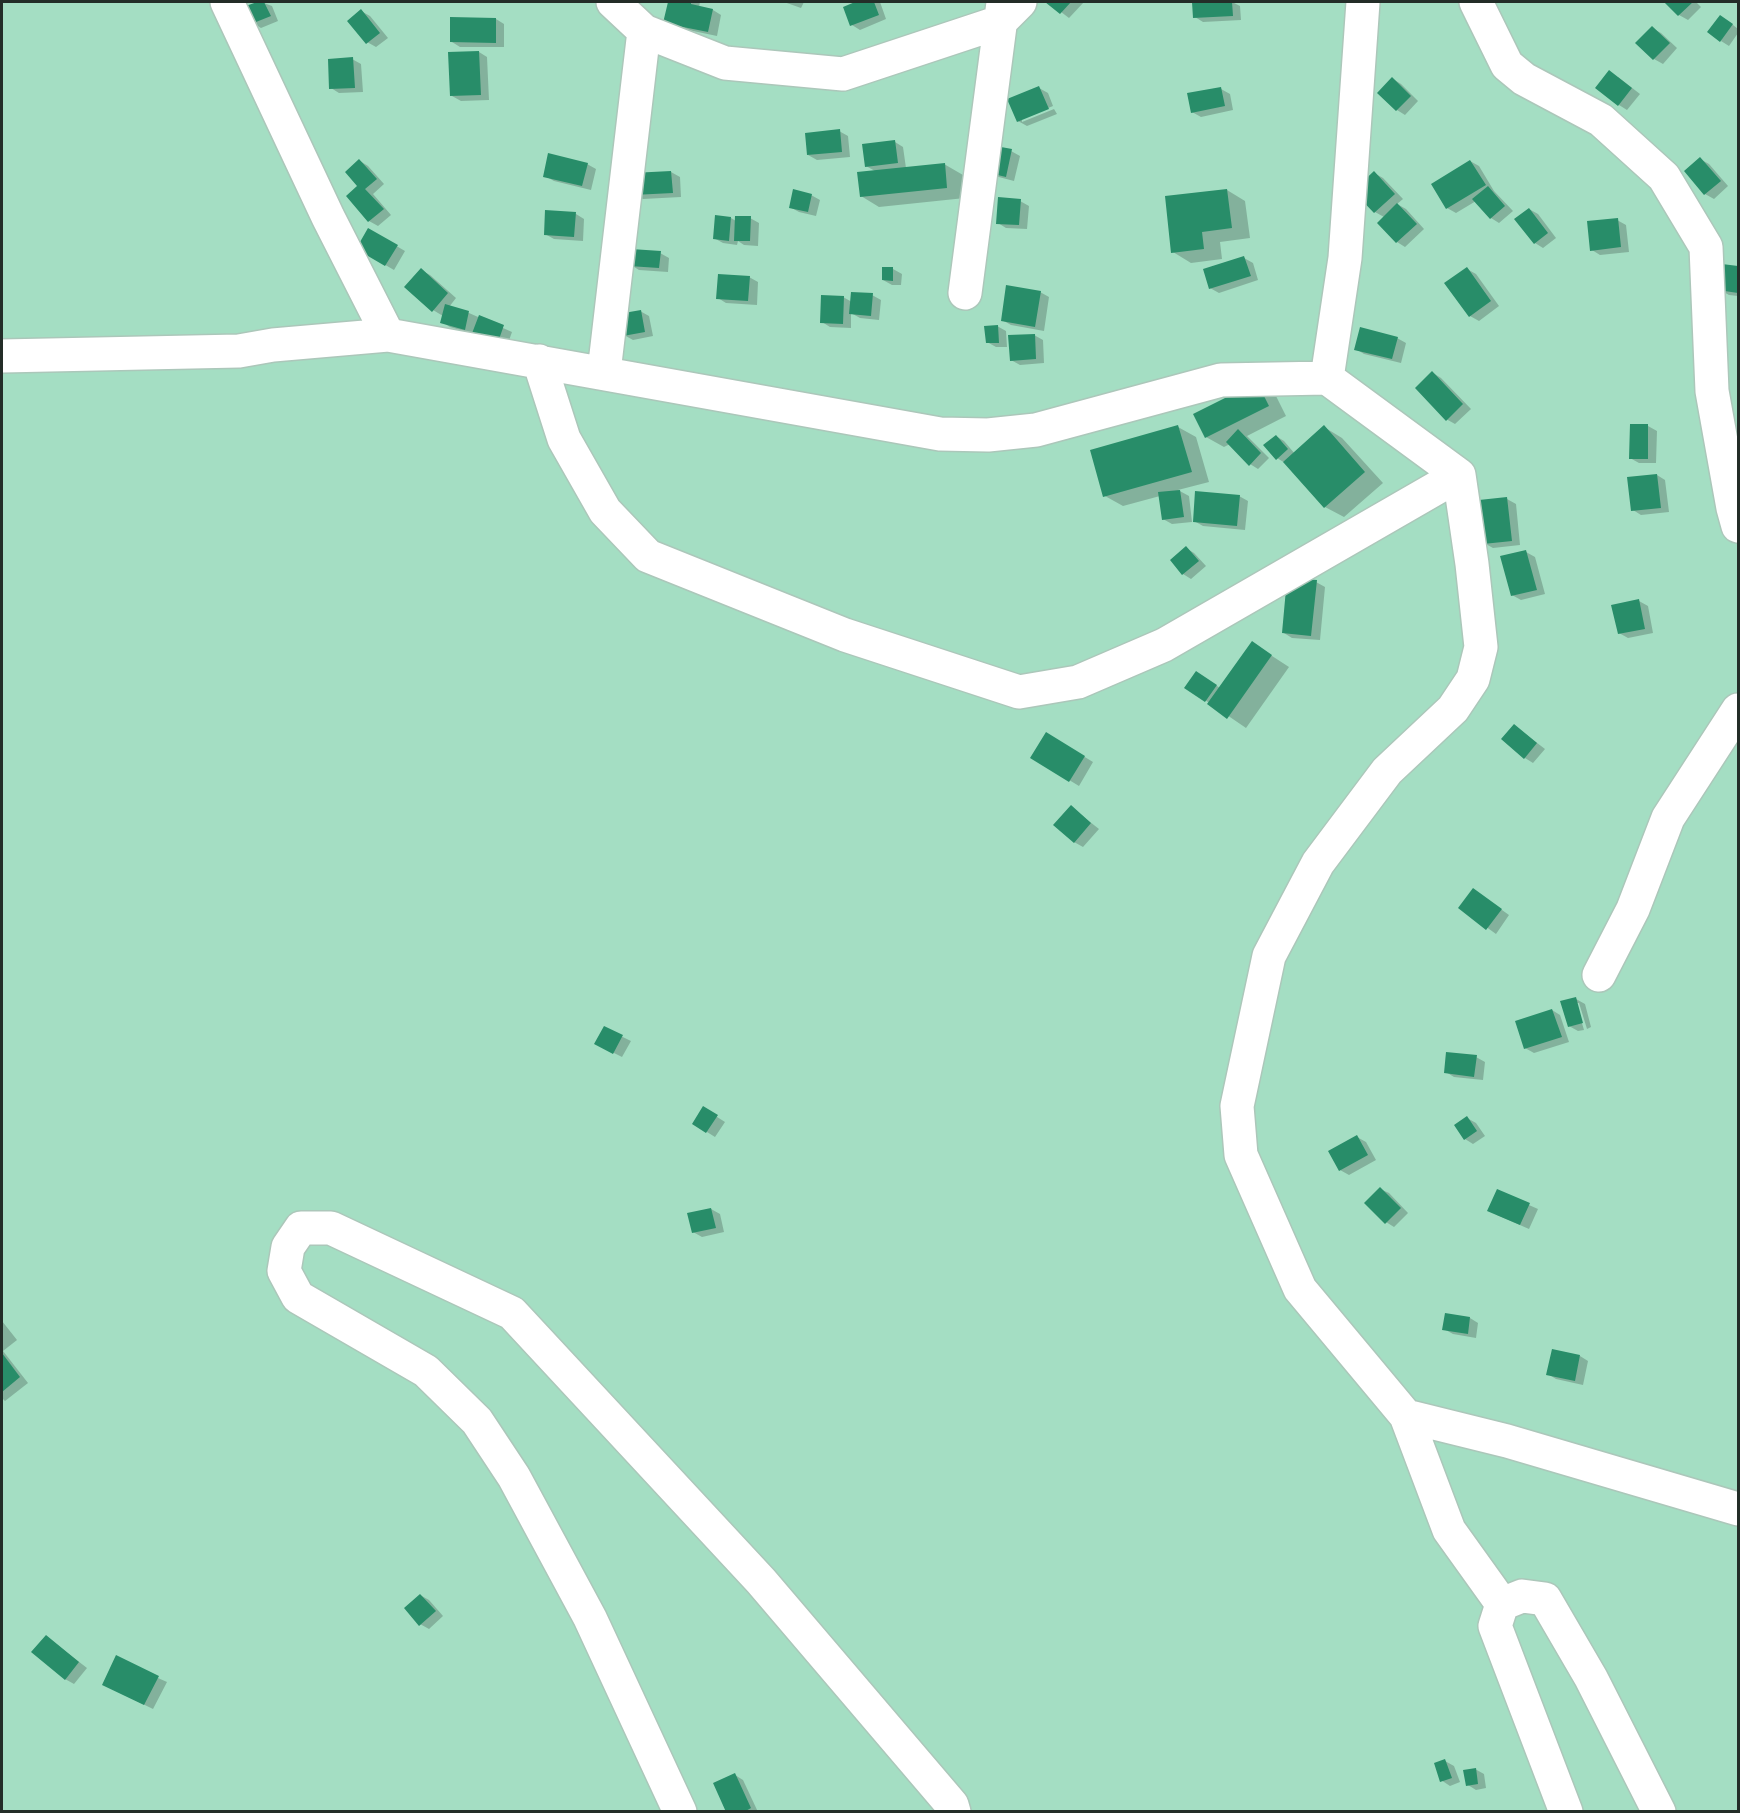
<!DOCTYPE html>
<html>
<head>
<meta charset="utf-8">
<style>
	body { margin:0 }
	#map { position:relative; width:1740px; height:1813px; overflow:hidden; background:#dcf8ea; font-family:"Source Sans 3",sans-serif }
	canvas { display:block }
	.frame { position:absolute; inset:0; border:3px solid #232d28; pointer-events:none }
</style>
</head>
<body>
<div id="map">
<canvas width="1740" height="1813"></canvas>
<div class="frame"></div>
</div>
<script>
const c = document.querySelector('canvas').getContext('2d');
c.lineJoin = 'round';
function fillPath(path, color) { c.fillStyle = color; c.fill(path, 'evenodd'); }
const shape = rows => new Path2D(rows.map(r => 'M' + r).join(''));
function stroke(path, color, width, dash) { c.strokeStyle = color; c.lineWidth = width; c.lineCap = dash ? 'butt' : 'round'; c.setLineDash(dash || []); c.stroke(path); }
fillPath(shape([
	[2,2,1738,2,1738,1811,2,1811]
]), '#a4dec3');
fillPath(shape([
	[261,2,272,6,278,21,261,28,253,23,245,8],
	[669,2,700,2,699,7,713,10,721,15,717,36,674,27,665,22],
	[784,2,804,2,801,8],
	[859,2,880,2,886,19,860,30,852,25,845,7],
	[1048,2,1084,2,1069,18],
	[1232,2,1240,6,1241,20,1203,22,1195,17,1194,3],
	[1667,2,1696,2,1701,7,1688,20,1679,15],
	[361,11,370,16,388,38,376,47,367,42],
	[496,19,504,24,504,47,460,47,452,42],
	[1728,21,1738,29,1738,33,1729,46,1721,41],
	[1652,28,1661,33,1677,48,1663,64,1654,59,1637,43],
	[479,52,487,57,489,100,461,101,452,96],
	[352,59,361,64,363,92,339,93,331,88],
	[1618,77,1640,94,1627,110,1619,105],
	[1393,79,1401,84,1418,101,1405,115,1397,110],
	[1039,88,1048,93,1053,106,1022,119,1022,122,1054,109,1057,114,1027,126,1018,121],
	[1221,89,1230,94,1233,110,1201,117,1192,112],
	[839,131,848,136,850,157,817,160,808,155],
	[895,142,903,147,906,168,944,164,963,175,965,198,879,207,861,196,875,171,866,166],
	[1011,151,1020,156,1014,181,995,176],
	[1700,159,1709,164,1728,186,1714,199,1705,194],
	[360,161,368,166,384,184,373,194,391,215,378,226,369,221,359,186],
	[1470,161,1479,166,1494,191,1513,211,1499,223,1491,218,1476,201,1456,213,1447,208],
	[587,164,596,169,591,190,554,181,545,176],
	[671,172,680,177,681,197,643,199,635,194],
	[1374,173,1383,178,1403,199,1397,204,1406,209,1424,229,1405,247,1397,242,1384,217,1375,212],
	[1227,190,1245,201,1250,238,1220,242,1222,259,1191,263,1173,252],
	[811,195,820,200,816,216,799,212,790,207],
	[1020,201,1029,206,1027,229,1006,228,998,223],
	[1529,209,1538,214,1556,238,1543,248,1535,243],
	[547,211,576,214,584,219,583,241,554,239,545,234],
	[731,218,736,221,750,218,759,223,758,246,744,245,738,241,737,245,723,243,714,238],
	[1617,220,1626,225,1629,252,1600,255,1592,250],
	[369,230,405,251,394,270,358,249],
	[660,253,669,258,668,272,639,270,631,265],
	[1244,258,1253,263,1258,280,1219,293,1210,288],
	[1723,265,1738,268,1738,296,1729,295,1720,290],
	[893,269,902,274,901,285,892,285,883,280],
	[1467,269,1476,274,1499,306,1479,321,1470,316],
	[421,270,430,275,456,298,449,307,469,313,512,332,506,349,474,334,450,327,442,322,443,316,433,310],
	[749,277,758,282,757,305,726,303,718,298],
	[1040,292,1049,297,1044,331,1011,325,1002,320],
	[872,295,881,300,879,320,860,318,851,313,851,328,830,327,822,322,843,297,852,302],
	[640,311,649,316,653,336,633,340,624,335],
	[997,326,1006,331,1007,347,996,347,987,342],
	[1034,335,1043,340,1044,363,1020,365,1011,360],
	[1397,338,1406,343,1401,363,1364,354,1356,349],
	[1433,373,1441,378,1471,409,1455,424,1446,419],
	[1257,384,1275,394,1286,416,1247,436,1269,458,1258,469,1250,464,1230,444,1224,447,1206,437],
	[1648,426,1657,431,1656,463,1639,463,1630,458],
	[1178,427,1196,437,1209,482,1178,490,1189,496,1192,522,1172,524,1163,519,1160,496,1123,506,1105,496],
	[1324,427,1342,438,1383,483,1344,517,1325,507,1285,463,1277,458,1276,436,1284,441,1295,454],
	[1657,475,1665,480,1669,512,1641,515,1633,510],
	[1239,496,1248,501,1245,530,1203,526,1194,521],
	[1507,499,1516,504,1520,545,1493,548,1484,543],
	[1186,548,1194,553,1206,566,1191,579,1183,574],
	[1526,552,1535,557,1545,594,1521,600,1512,595],
	[1316,582,1325,587,1320,640,1292,638,1284,633],
	[1639,601,1648,606,1653,633,1628,638,1619,633],
	[1252,643,1289,667,1246,728,1186,687,1205,678,1220,688],
	[1515,726,1545,749,1533,763,1525,758],
	[1047,734,1093,762,1079,786,1033,758],
	[1071,807,1099,829,1083,847,1074,842],
	[1474,890,1509,915,1496,934,1460,908],
	[1576,999,1585,1004,1591,1027,1587,1029,1579,1003,1576,1003,1584,1030,1578,1031,1569,1026],
	[1552,1010,1560,1015,1569,1042,1534,1053,1525,1048],
	[604,1028,631,1041,622,1057,596,1044],
	[1476,1057,1485,1062,1483,1080,1454,1077,1446,1072],
	[703,1108,725,1122,715,1137,707,1132],
	[1467,1118,1476,1123,1485,1136,1473,1144,1465,1139],
	[1357,1137,1366,1142,1376,1160,1349,1175,1340,1170],
	[1380,1189,1389,1193,1408,1213,1394,1227,1386,1222],
	[1497,1191,1538,1209,1529,1229,1497,1215],
	[711,1209,720,1214,724,1232,702,1237,693,1232],
	[1470,1318,1478,1323,1476,1338,1453,1334,1444,1329],
	[2,1321,17,1340,3,1351,28,1383,5,1401,2,1398],
	[1580,1356,1588,1361,1583,1385,1556,1379,1548,1374],
	[420,1595,429,1600,443,1616,429,1629,420,1624],
	[47,1637,87,1668,74,1684,65,1679],
	[158,1678,167,1682,153,1709,112,1689],
	[1445,1761,1454,1766,1460,1782,1450,1786,1441,1780],
	[1475,1769,1484,1774,1486,1788,1476,1790,1468,1785],
	[735,1775,743,1780,758,1812,727,1812]
]), '#0003');
fillPath(shape([
	[257,2,264,2,271,16,251,24,243,7],
	[668,2,691,2,691,4,713,9,708,32,663,23],
	[855,2,874,2,879,15,850,26,843,7],
	[1045,2,1071,2,1060,14],
	[1192,2,1232,2,1233,16,1193,18],
	[1664,2,1693,2,1678,16],
	[361,9,380,33,366,44,347,21],
	[1720,15,1733,24,1720,42,1707,32],
	[450,17,496,18,496,43,450,42],
	[1652,26,1670,43,1653,60,1635,43],
	[479,51,481,95,450,96,448,52],
	[353,57,355,88,329,89,328,59],
	[1609,70,1632,88,1618,106,1595,88],
	[1392,77,1411,96,1396,111,1377,93],
	[1039,86,1049,109,1017,122,1007,99],
	[1221,87,1225,106,1191,113,1187,93],
	[840,129,842,152,807,155,805,133],
	[895,140,898,163,865,167,862,144],
	[990,145,1012,149,1006,177,985,172],
	[548,153,588,163,582,186,543,177],
	[1700,157,1721,181,1704,195,1684,171],
	[359,159,377,179,365,189,384,209,368,222,346,196,357,186,345,172],
	[1470,160,1486,185,1446,209,1431,184],
	[945,163,947,188,860,197,857,172],
	[671,171,673,193,633,195,632,173],
	[1374,171,1395,194,1374,213,1353,191],
	[1488,186,1505,206,1490,219,1472,199],
	[793,189,812,194,808,212,789,208],
	[1227,189,1232,228,1202,232,1204,249,1171,253,1165,196],
	[998,197,1021,199,1019,225,996,224],
	[1397,203,1417,224,1396,243,1377,223],
	[1529,208,1548,233,1534,244,1514,219],
	[545,210,576,212,574,237,544,235],
	[715,215,731,217,729,241,713,239],
	[735,216,751,216,750,241,734,241],
	[1618,218,1621,247,1590,251,1587,221],
	[368,228,398,245,385,266,356,249],
	[631,249,661,251,659,268,629,266],
	[1244,256,1251,276,1209,289,1203,269],
	[1722,264,1738,266,1738,293,1718,290],
	[882,267,893,267,893,281,882,280],
	[1467,267,1491,301,1469,317,1444,283],
	[421,268,448,293,432,312,404,287],
	[718,274,750,276,748,301,716,299],
	[1006,285,1041,291,1035,327,1001,321],
	[851,292,873,293,871,316,849,314],
	[821,295,844,296,843,324,820,323],
	[445,304,469,311,465,330,440,323],
	[641,310,645,332,623,336,618,314],
	[479,315,504,325,497,345,471,336],
	[998,325,999,343,986,343,984,326],
	[1360,327,1398,337,1392,359,1354,350],
	[1035,334,1036,359,1010,361,1008,335],
	[1432,371,1463,404,1446,421,1415,388],
	[1257,382,1269,406,1205,438,1193,414],
	[1630,424,1648,424,1648,459,1629,459],
	[1178,425,1192,472,1103,497,1090,450],
	[1324,425,1365,472,1324,508,1283,462],
	[1238,429,1261,453,1249,466,1226,442],
	[1276,435,1288,449,1276,460,1263,445],
	[1657,474,1661,508,1631,511,1627,477],
	[1180,490,1184,517,1162,520,1158,492],
	[1195,491,1240,495,1237,526,1193,522],
	[1507,497,1512,541,1483,544,1479,500],
	[1186,546,1199,561,1182,575,1170,560],
	[1526,550,1537,590,1511,596,1500,556],
	[1287,578,1317,580,1311,636,1282,633],
	[1639,599,1645,629,1618,634,1611,605],
	[1252,641,1272,655,1227,719,1207,704],
	[1196,671,1217,685,1205,702,1184,688],
	[1514,724,1537,743,1524,759,1501,739],
	[1046,732,1085,756,1069,782,1030,758],
	[1071,805,1091,823,1074,843,1053,825],
	[1473,888,1502,909,1486,930,1458,908],
	[1576,997,1583,1023,1568,1027,1560,1001],
	[1552,1009,1562,1037,1524,1049,1515,1021],
	[604,1026,623,1035,613,1054,594,1044],
	[1446,1052,1477,1055,1474,1077,1444,1073],
	[703,1106,718,1115,706,1133,692,1124],
	[1467,1116,1477,1131,1464,1140,1454,1125],
	[1357,1135,1368,1155,1339,1171,1328,1151],
	[1380,1187,1401,1208,1385,1224,1364,1203],
	[1497,1189,1530,1203,1520,1225,1487,1211],
	[711,1208,716,1228,692,1233,687,1213],
	[1445,1313,1470,1317,1468,1334,1442,1330],
	[1552,1349,1580,1355,1575,1381,1546,1375],
	[2,1353,20,1377,2,1392],
	[420,1594,436,1611,419,1626,404,1608],
	[46,1635,79,1662,65,1680,31,1652],
	[116,1655,159,1676,144,1705,102,1685],
	[1445,1759,1452,1778,1440,1782,1434,1763],
	[1476,1768,1478,1784,1466,1786,1463,1770],
	[735,1773,751,1808,744,1812,726,1812,713,1783]
]), '#288d69');
const minor = shape([
	[227,2,328,217,388,335],
	[613,2,644,31,725,63,843,74,1000,22,1020,2],
	[1476,2,1507,65,1524,79,1601,120,1664,177,1706,247,1712,391,1733,508,1738,526],
	[965,293,1003,3],
	[2,356,239,351,273,345,388,335,940,434,988,435,1036,430,1221,380,1327,378,1459,475,1472,564,1481,647,1473,679,1453,709,1387,771,1318,863,1269,956,1237,1106,1241,1155,1300,1289,1406,1416,1507,1441,1738,1509],
	[539,361,564,439,605,511,648,556,845,635,1019,692,1078,682,1164,645,1459,475],
	[604,372,644,31],
	[1327,378,1345,258,1363,2],
	[1599,975,1633,909,1668,818,1738,710],
	[1406,1416,1449,1530,1502,1604],
	[680,1812,590,1618,514,1477,477,1421,426,1371,298,1297,284,1271,288,1247,301,1228,331,1228,512,1313,761,1581,952,1805,954,1812],
	[1566,1812,1495,1626,1502,1604,1522,1596,1545,1599,1591,1678,1659,1812]
]);
stroke(minor, '#acc7ba', 36);
stroke(minor, '#fff', 33);
</script>
</body>
</html>
